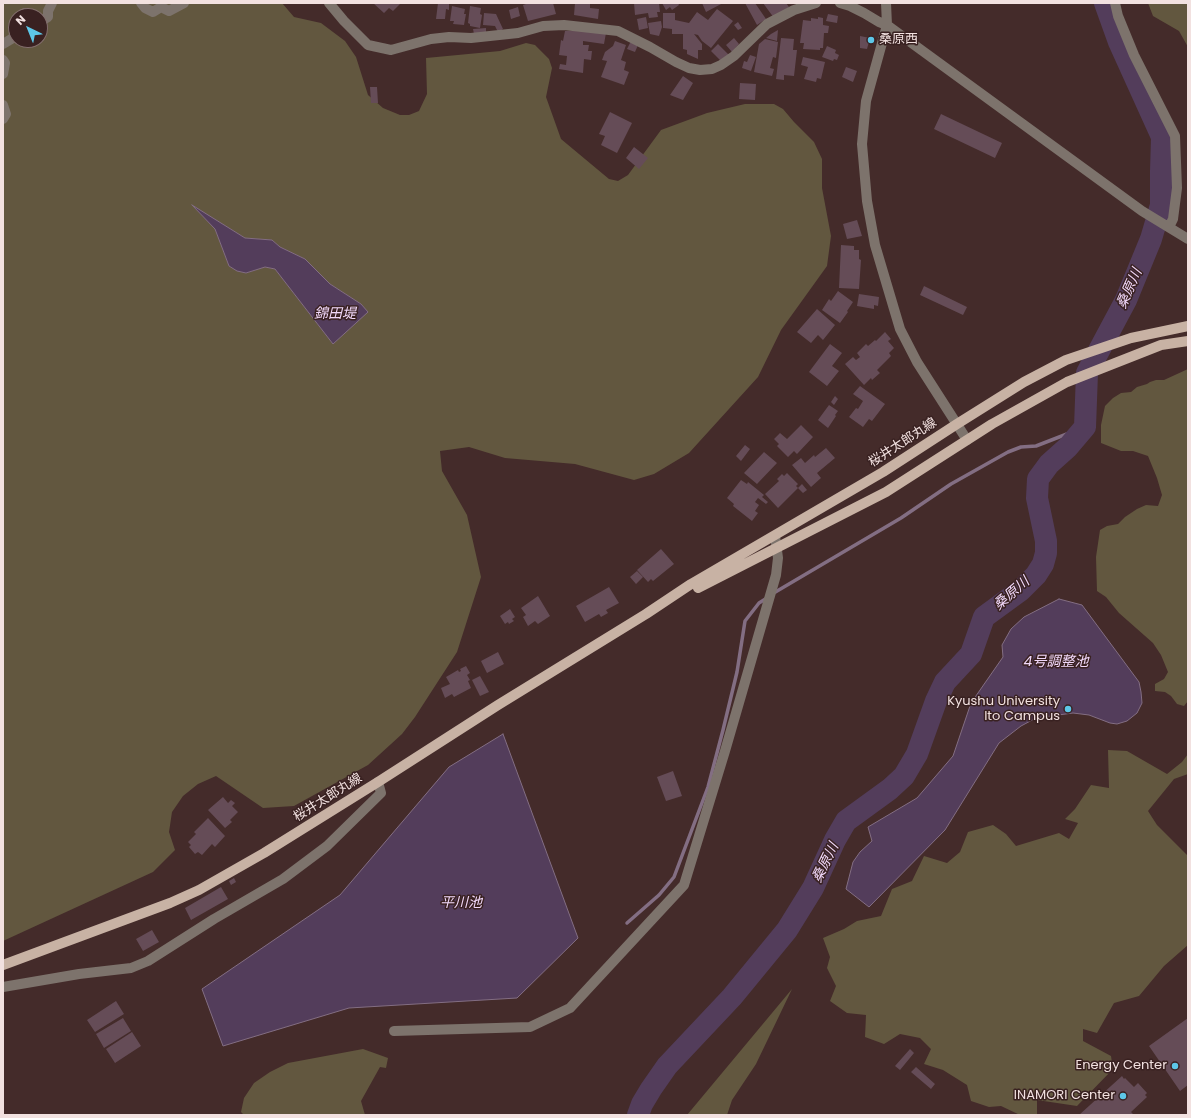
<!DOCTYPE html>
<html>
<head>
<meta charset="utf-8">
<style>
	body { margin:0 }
	#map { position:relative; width:1191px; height:1118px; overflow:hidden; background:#442b2a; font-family:Poppins,sans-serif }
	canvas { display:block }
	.frame { position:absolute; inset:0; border:4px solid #f2e1e0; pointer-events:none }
	.north { position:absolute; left:8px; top:8px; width:40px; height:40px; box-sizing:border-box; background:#392121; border:1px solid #836e6d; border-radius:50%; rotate:317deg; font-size:11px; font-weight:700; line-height:16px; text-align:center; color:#f2e1e0 }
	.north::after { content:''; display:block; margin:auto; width:14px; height:18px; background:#5dc7e8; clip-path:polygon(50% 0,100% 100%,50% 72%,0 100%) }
</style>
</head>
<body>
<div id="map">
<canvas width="1191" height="1118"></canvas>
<div class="frame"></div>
<div class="north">N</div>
</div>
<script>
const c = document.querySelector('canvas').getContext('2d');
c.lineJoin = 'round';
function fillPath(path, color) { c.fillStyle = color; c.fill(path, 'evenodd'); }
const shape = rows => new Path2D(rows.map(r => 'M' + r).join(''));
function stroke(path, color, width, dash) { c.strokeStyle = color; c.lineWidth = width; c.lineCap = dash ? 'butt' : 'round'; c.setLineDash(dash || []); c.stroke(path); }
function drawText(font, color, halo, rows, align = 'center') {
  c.font = font + ' Poppins,"Noto Sans JP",sans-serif'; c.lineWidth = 3; c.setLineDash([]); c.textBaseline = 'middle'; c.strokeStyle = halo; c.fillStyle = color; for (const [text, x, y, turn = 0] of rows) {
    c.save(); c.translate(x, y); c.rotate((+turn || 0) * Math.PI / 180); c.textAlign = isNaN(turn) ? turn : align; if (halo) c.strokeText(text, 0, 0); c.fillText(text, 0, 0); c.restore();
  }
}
fillPath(shape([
	[3,3,282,3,294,17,321,23,345,41,356,57,368,95,383,108,400,115,409,115,419,111,427,94,426,58,500,51,526,43,535,45,549,59,552,68,546,97,561,139,609,179,618,181,628,175,661,130,707,113,745,104,774,104,783,109,794,122,814,142,822,159,822,188,831,236,827,266,781,330,758,377,689,453,654,474,634,480,575,464,505,458,469,447,440,451,442,471,467,515,481,577,457,652,415,717,402,734,368,765,294,806,263,808,216,776,198,784,183,796,172,812,169,832,175,850,153,872,3,941],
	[16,16,40,16,40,40,16,40],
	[194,207,245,238,272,240,280,247,305,259,330,284,361,304,367,312,333,344,275,269,265,267,246,273,229,266,215,229],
	[1148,3,1188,3,1188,47,1179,31,1153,16],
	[1188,369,1188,701,1184,706,1177,704,1171,696,1165,692,1155,691,1155,684,1164,679,1168,672,1161,655,1153,643,1119,613,1106,597,1097,591,1096,557,1100,530,1107,526,1118,524,1125,517,1137,509,1146,505,1158,506,1162,495,1157,478,1148,456,1133,451,1121,451,1101,443,1101,425,1105,406,1113,398,1121,393,1131,392,1137,387,1147,384,1150,382,1156,380,1164,380],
	[1108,750,1127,751,1167,774,1182,762,1188,754,1188,774,1174,779,1148,811,1157,825,1188,856,1188,945,1164,966,1139,996,1114,1003,1097,1033,1083,1029,1083,1041,1111,1056,1113,1069,1077,1106,1037,1100,1037,1115,1020,1115,1001,1106,989,1107,971,1101,967,1085,943,1070,924,1064,931,1049,920,1038,900,1034,884,1044,865,1037,866,1015,847,1013,830,1001,836,986,827,968,830,957,823,938,844,929,857,921,881,916,892,889,912,881,924,856,947,863,960,852,968,832,993,825,1006,834,1016,846,1059,833,1069,839,1078,823,1065,819,1075,809,1091,785,1109,788],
	[792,989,756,1064,732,1100,727,1115,687,1115],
	[363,1049,388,1058,386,1068,380,1067,361,1101,365,1115,244,1115,241,1112,244,1098,254,1083,270,1072,288,1063]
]), '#62573f');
const water = shape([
	[192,205,245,238,272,240,280,247,305,259,330,284,361,304,368,312,333,344,275,269,265,267,246,273,237,271,229,266,215,229,192,205],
	[1059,599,1082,605,1139,682,1141,692,1142,703,1137,713,1127,721,1117,724,1110,723,1089,715,1073,713,1036,718,1021,726,999,743,945,830,869,907,846,889,853,862,860,852,872,841,868,827,917,798,953,756,971,703,1003,657,1002,645,1011,629,1024,617,1059,599],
	[503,734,578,938,517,998,349,1008,223,1046,202,989,340,895,449,767,503,734]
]);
fillPath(water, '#533d5b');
stroke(water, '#836e83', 1);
stroke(shape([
	[772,594,901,518,951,484,1008,452,1021,447,1036,446,1085,427],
	[627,923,659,895,674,877,708,787,723,730,737,672,745,621,759,603,767,598]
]), '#836e83', 3.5);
stroke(shape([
	[638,1115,642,1104,651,1089,667,1066,732,997,787,930,813,888,835,840,846,821,890,789,904,776,917,754,936,701,945,682,971,654,984,617,1021,590,1036,575,1043,564,1046,553,1046,541,1037,498,1038,479,1049,464,1068,447,1085,427,1087,373,1126,300,1151,239,1161,205,1161,171,1162,137,1119,42,1105,3]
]), '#533d5b', 22);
fillPath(shape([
	[373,3,401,3,393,11,389,8,384,13],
	[438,3,449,3,449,10,446,9,445,19,436,19],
	[529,3,553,3,556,14,528,21,523,5],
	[575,3,590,3,590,8,599,9,598,19,574,15],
	[634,3,659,3,660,12,657,12,658,17,649,18,648,13,635,15],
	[662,3,678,3,679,5,672,10,670,7,666,10],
	[702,3,723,3,706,12],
	[745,3,755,3,766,19,757,25],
	[763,3,786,3,789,7,774,18],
	[452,6,465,9,464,14,466,14,464,25,453,24,454,21,450,21],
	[470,6,481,8,480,14,482,15,480,28,470,26,470,24,468,23],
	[518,7,520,16,511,19,509,10],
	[717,9,733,21,711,48,702,41,698,35,694,34,702,44,702,50,698,50,698,59,687,54,687,50,683,49,683,34,672,34,672,29,663,28,663,13,675,13,675,20,689,23,697,12,708,20],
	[484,13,496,14,503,29,498,32,495,26,483,25],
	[828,14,838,16,837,23,826,21],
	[646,17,648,28,639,30,637,19],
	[818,17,823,18,823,25,829,26,828,33,824,33,823,48,820,48,820,50,803,49,804,43,800,43,803,20,811,21,811,18,818,19],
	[661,21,662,27,659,36,650,34,648,23],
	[738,22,742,28,738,30,734,25],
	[486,28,486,34,474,34,473,29],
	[778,30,777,41,766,38,771,34],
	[565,31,592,31,606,33,604,44,583,41,583,45,589,45,588,51,592,51,591,60,584,59,583,73,559,69,560,64,566,65,567,56,559,55,561,40,563,41],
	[860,36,870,38,867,49,860,48],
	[734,38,739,44,732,52,726,45],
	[781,38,794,39,793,50,797,50,794,76,784,75,784,80,776,79],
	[765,39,778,42,776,58,773,57,770,68,774,69,772,76,754,72,759,44],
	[615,41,626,45,621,60,626,62,624,70,629,72,624,85,601,77,607,61,602,60,605,52,613,46],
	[631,41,638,45,635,52,627,49],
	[718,44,729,55,722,62,711,51],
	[827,46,836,50,835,53,839,55,837,60,834,59,833,61,822,57],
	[750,55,756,57,751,71,742,68,744,61,747,62],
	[803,57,825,62,821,79,817,78,816,82,804,79,808,67,801,65],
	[846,67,857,71,853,82,842,77],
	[683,76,693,83,683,100,670,95],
	[740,83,756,84,755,100,739,99],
	[370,87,377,87,378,103,371,103],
	[610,112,632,123,617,153,601,145,605,136,599,134],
	[941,114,1002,143,995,158,934,129],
	[634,147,648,158,639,169,626,158],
	[857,220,862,236,847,239,843,224],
	[841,245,854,246,854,250,859,250,859,259,861,260,859,289,839,288],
	[924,286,967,307,963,315,920,295],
	[838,291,853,302,847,311,848,312,840,323,822,310,829,299,831,301],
	[859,294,879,297,878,306,874,305,874,309,857,306],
	[817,309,835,325,823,340,818,335,811,343,797,332],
	[885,332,891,339,888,341,894,348,889,353,891,356,877,370,880,373,872,380,871,378,864,385,845,364,853,357,856,360,860,357,857,353,866,344,868,346,875,340,876,341],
	[830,344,842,353,832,366,839,371,827,386,809,372],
	[860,386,885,404,872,421,869,419,863,427,849,417,856,408,858,409,863,401,853,394],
	[835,396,838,399,834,405,831,402],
	[829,405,838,411,835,415,836,416,828,428,818,420],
	[801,425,813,437,797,454,794,451,788,457,777,446,779,444,774,439,780,433,787,439],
	[745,445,750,449,741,461,736,456],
	[826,448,835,458,817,473,821,478,811,487,792,465,801,458,805,463,814,455,815,457],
	[764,452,777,463,757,484,744,473],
	[787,473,798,484,796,486,798,488,778,508,765,494,779,481,777,479,782,474,784,476],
	[741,480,747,484,748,482,764,495,762,497,768,502,766,504,758,498,755,502,759,505,755,511,758,513,752,521,733,506,734,504,727,498],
	[802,484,807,490,803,493,798,488],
	[661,549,674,564,653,581,651,579,648,582,637,570],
	[637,571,643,577,636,584,630,577],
	[609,587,619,603,606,610,608,613,601,617,599,614,585,622,576,606],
	[538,596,550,616,538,624,535,621,528,626,523,617,526,615,521,608],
	[510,609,515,617,512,619,514,621,509,624,508,622,505,624,500,616],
	[498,652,504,664,487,673,481,661],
	[466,666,470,673,467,675,470,680,468,681,471,688,454,697,452,694,445,698,441,688,450,684,446,677,458,670,459,672,461,671,460,669],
	[480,676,489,692,480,696,472,680],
	[673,771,682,796,666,801,657,777],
	[223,797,228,803,231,800,235,803,232,806,238,812,230,820,232,822,225,828,208,810],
	[208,818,225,836,215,847,212,844,202,855,198,852,195,854,189,847,191,845,188,842,196,834,194,832],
	[234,878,236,882,231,885,229,881],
	[221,887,228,899,191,920,185,908],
	[152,930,159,942,143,951,136,939],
	[116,1001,124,1014,95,1032,87,1020],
	[123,1018,131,1031,104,1048,96,1034],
	[1188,1018,1188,1085,1180,1091,1149,1046],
	[132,1032,141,1046,115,1063,106,1049],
	[910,1049,914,1053,900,1070,895,1066],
	[916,1067,935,1084,931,1089,911,1072],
	[1122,1076,1124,1079,1125,1078,1134,1087,1138,1083,1147,1093,1145,1095,1147,1097,1131,1112,1134,1115,1079,1115]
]), '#654c57');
stroke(shape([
	[141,3,145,8,153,12,161,7,169,11,184,3],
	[329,3,344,21,368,45,391,50,431,39,449,37,471,38,518,33,543,26,564,25,618,31,650,47,676,62,689,68,700,70,712,69,721,65,734,56,767,24,794,10,816,3],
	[840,3,850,6,864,13,879,22,887,25,1142,211,1188,239],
	[886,3,887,25,866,101,862,144,867,201,875,245,900,329,917,362,967,440],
	[1115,3,1118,16,1134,55,1175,136,1177,188,1173,219,1169,227],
	[22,16,23,14,25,13,34,16],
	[40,19,43,20,48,17,48,11,52,3],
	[3,44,13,38,16,25],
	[3,60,5,63,3,74],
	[3,105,6,114,3,119],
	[3,987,79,974,131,968,148,961,214,919,283,879,327,846,381,793,378,782],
	[394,1031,530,1027,570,1008,684,885,725,751,776,575,778,558,775,536]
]), '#7d736c', 10);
stroke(shape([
	[698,588,886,492,992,424,1067,382,1161,345,1188,341],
	[3,965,170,903,199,890,264,853,378,782,498,705,646,614,691,584,883,472,957,424,1024,382,1066,360,1131,338,1188,326]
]), '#c8b2a4', 10);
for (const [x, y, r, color] of [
	[871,40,4,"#5dc7e8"],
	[1068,709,4,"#5dc7e8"],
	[1175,1066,4,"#5dc7e8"],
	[1123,1096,4,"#5dc7e8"]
]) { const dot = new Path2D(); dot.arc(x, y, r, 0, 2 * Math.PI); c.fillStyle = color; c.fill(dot); stroke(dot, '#392121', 1.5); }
drawText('13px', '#f2e1e0', '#392121', [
	["桑原西",879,40,"left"],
	["Kyushu University",1060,702],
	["Ito Campus",1060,717],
	["Energy Center",1167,1066],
	["INAMORI Center",1115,1096]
], 'right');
drawText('13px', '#f2e1e0', '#392121', [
	["桜井太郎丸線",903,443,-33],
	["桜井太郎丸線",328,798,-32]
]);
drawText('italic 14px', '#f1d8fa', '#392121', [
	["桑原川",1130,289,-66],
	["錦田堤",335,314],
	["桑原川",1012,594,-41],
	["4号調整池",1056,662],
	["桑原川",826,863,-64],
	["平川池",461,903]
]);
</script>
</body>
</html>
